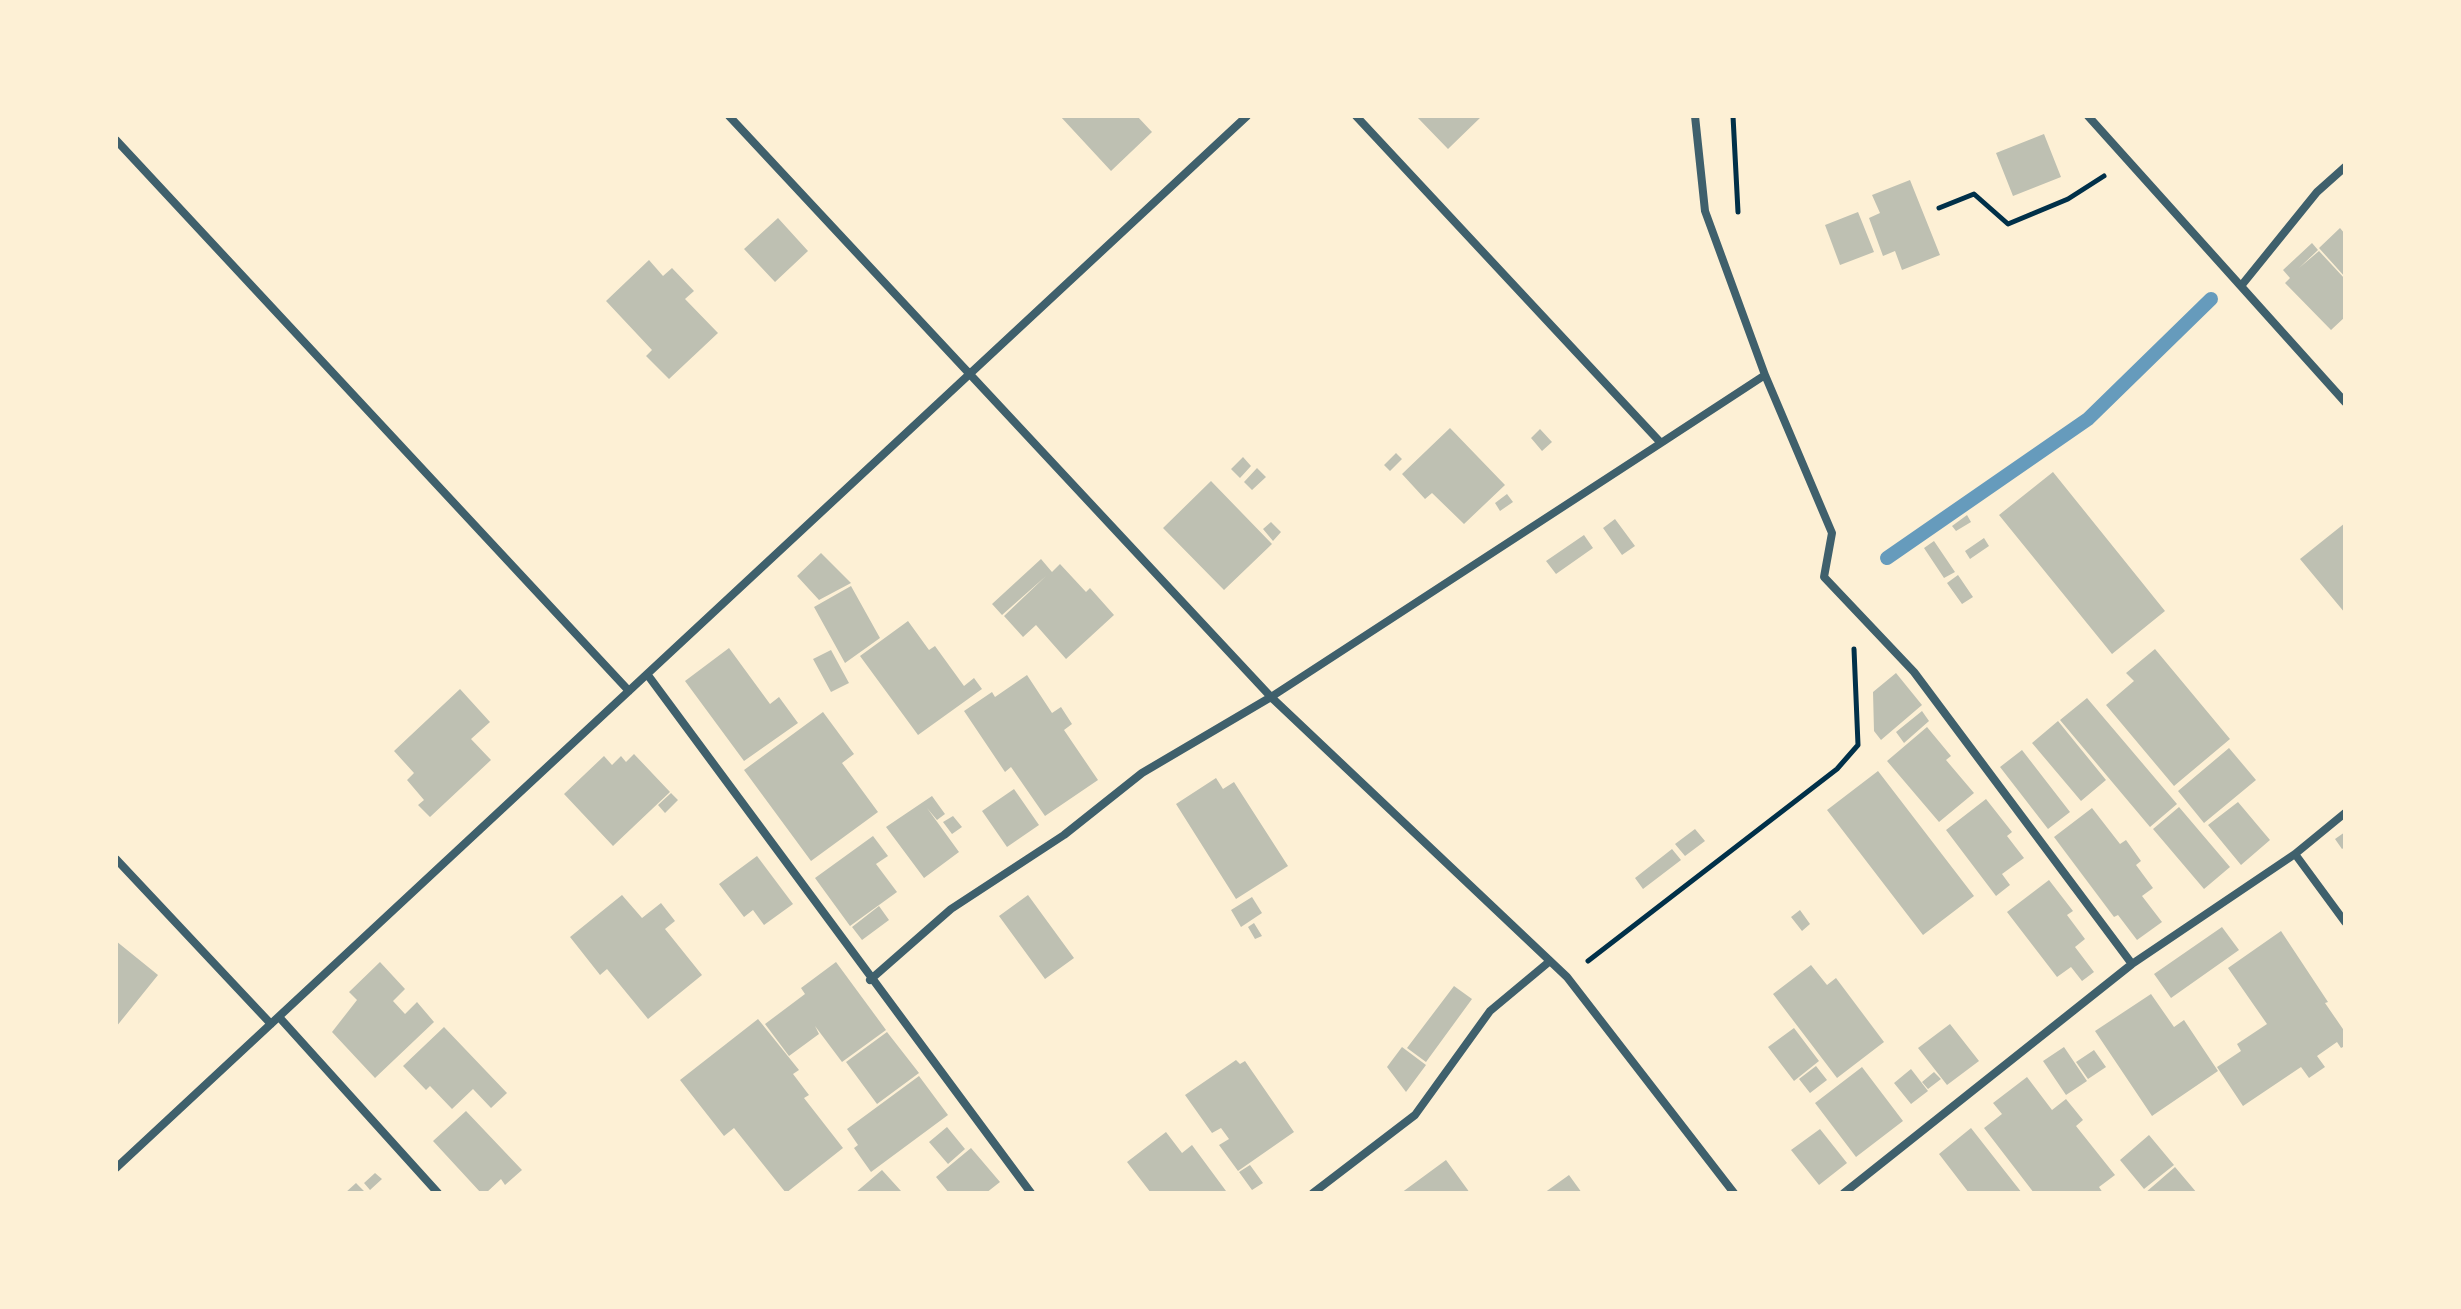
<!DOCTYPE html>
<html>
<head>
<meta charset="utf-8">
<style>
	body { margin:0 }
	#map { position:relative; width:2461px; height:1309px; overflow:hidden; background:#fdf0d5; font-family:"DM Sans",sans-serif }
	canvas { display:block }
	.frame { position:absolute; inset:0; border:118px solid #fdf0d5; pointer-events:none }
</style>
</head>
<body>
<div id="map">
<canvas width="2461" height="1309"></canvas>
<div class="frame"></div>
</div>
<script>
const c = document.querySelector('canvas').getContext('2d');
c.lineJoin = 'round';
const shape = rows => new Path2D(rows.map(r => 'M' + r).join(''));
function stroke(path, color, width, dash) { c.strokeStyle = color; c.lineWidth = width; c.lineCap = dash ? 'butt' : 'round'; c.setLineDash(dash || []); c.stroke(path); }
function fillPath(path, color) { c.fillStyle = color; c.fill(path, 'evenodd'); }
stroke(shape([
	[1887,558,2088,419,2211,299]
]), '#669bbc', 14);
fillPath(shape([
	[1060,116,1137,116,1152,132,1111,171],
	[1416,116,1482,116,1448,149],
	[2044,134,2061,177,2013,196,1996,153],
	[1910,180,1940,255,1902,270,1895,251,1883,256,1869,218,1880,213,1872,195],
	[1858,212,1874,252,1840,265,1825,225],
	[778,218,808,251,775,282,744,249],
	[2340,228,2345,234,2345,277,2319,248],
	[2312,243,2318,250,2299,268,2319,251,2345,279,2345,317,2331,330,2285,283,2290,278,2283,270],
	[649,260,663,276,672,268,694,291,685,299,718,333,669,379,646,356,652,350,606,301],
	[1450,428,1505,485,1464,524,1432,493,1425,499,1402,474],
	[1540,429,1552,442,1542,451,1531,438],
	[1396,453,1402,459,1390,471,1384,465],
	[1243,457,1251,466,1240,478,1231,469],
	[1257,468,1266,477,1252,490,1244,482],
	[2053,472,2165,611,2112,654,1999,515],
	[1211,481,1272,544,1224,590,1163,528],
	[1507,494,1513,502,1500,511,1495,503],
	[1967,515,1971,522,1956,531,1952,526],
	[1615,519,1635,546,1622,555,1603,528],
	[1271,522,1281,532,1273,541,1263,529],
	[2345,523,2345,613,2300,559],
	[1584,535,1593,548,1556,574,1546,561],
	[1984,538,1989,546,1970,559,1965,551],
	[1934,541,1955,572,1944,578,1924,548],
	[821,553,851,583,819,600,797,576],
	[1041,559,1052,572,1060,564,1086,592,1090,588,1114,615,1066,659,1036,625,1023,637,1004,616,1046,576,1002,615,992,604],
	[1958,575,1973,597,1962,604,1947,583],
	[851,586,880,638,845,663,814,607],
	[908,621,929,650,935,646,964,686,974,678,982,689,918,735,860,656],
	[729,648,770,704,779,697,798,723,744,761,685,681],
	[2155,649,2230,739,2174,786,2106,705,2134,681,2126,673],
	[831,650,849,683,831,692,813,659],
	[1896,673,1922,705,1881,740,1874,731,1873,692],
	[1027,675,1052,713,1061,707,1072,724,1064,730,1098,780,1045,816,1011,767,1005,772,964,711,992,692,995,697],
	[460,689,490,722,471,739,491,760,430,817,418,805,424,800,407,780,414,773,394,751],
	[2087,698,2177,804,2150,827,2060,720],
	[1922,711,1929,721,1904,743,1896,732],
	[823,712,854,754,842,763,878,812,811,861,744,770],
	[2058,721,2106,780,2081,801,2032,743],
	[1927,727,1951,756,1946,760,1974,793,1939,822,1887,761],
	[2229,748,2256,780,2204,823,2178,791],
	[2022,750,2070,812,2048,829,2000,767],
	[634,754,670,792,613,846,564,794,604,756,612,765,621,756,626,762],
	[1878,771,1974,896,1923,935,1827,810],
	[1216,778,1223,789,1234,782,1288,866,1236,899,1176,804],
	[1014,789,1039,825,1007,847,982,811],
	[671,793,678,800,665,813,658,805],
	[932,796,945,814,937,820,927,808,959,852,924,878,886,827],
	[1986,799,2012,832,2007,836,2024,858,2002,874,2010,885,1996,896,1946,830],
	[2238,802,2270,840,2241,865,2208,825],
	[2179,807,2230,867,2204,889,2153,829],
	[2092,808,2120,844,2126,840,2141,861,2136,865,2153,888,2142,896,2162,922,2137,940,2118,915,2114,917,2054,837],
	[953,816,962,827,952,834,943,822],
	[1695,829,1705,841,1685,856,1675,844],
	[2345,832,2345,847,2342,849,2335,839],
	[873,836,888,856,876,864,897,892,850,926,815,878],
	[1672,849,1681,860,1643,889,1635,878],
	[757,856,793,904,764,925,753,910,744,917,719,884],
	[2049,880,2073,911,2067,915,2085,939,2075,947,2094,972,2082,981,2071,967,2057,977,2007,912],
	[622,895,642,918,661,903,675,921,665,929,702,975,648,1019,607,969,600,975,570,937],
	[1028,895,1074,958,1045,979,999,916],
	[1252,897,1262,913,1241,927,1231,910],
	[879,906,889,920,862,940,852,927],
	[1800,910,1810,924,1802,931,1791,917],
	[1254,923,1262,936,1255,939,1248,927],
	[2222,927,2239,950,2171,998,2154,974],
	[2281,931,2328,1002,2325,1003,2345,1032,2345,1046,2341,1048,2337,1042,2317,1056,2325,1067,2309,1078,2301,1067,2243,1106,2217,1067,2241,1051,2237,1044,2267,1024,2228,968],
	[116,941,158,975,116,1027],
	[380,962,405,989,393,1001,405,1014,417,1002,434,1022,375,1078,332,1032,357,1000,349,992],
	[836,962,886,1030,842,1062,815,1026,819,1034,789,1056,765,1024,805,994,801,988],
	[1811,965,1827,985,1836,978,1884,1042,1837,1078,1773,994],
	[1454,986,1472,999,1426,1062,1407,1048],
	[2151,994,2174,1027,2184,1020,2218,1071,2152,1116,2095,1031],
	[758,1019,799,1070,793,1074,809,1095,804,1098,843,1148,786,1193,734,1128,724,1136,680,1080],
	[1950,1024,1979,1061,1947,1085,1918,1048],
	[444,1027,507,1093,491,1108,473,1089,452,1109,430,1086,426,1090,403,1066],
	[1794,1028,1819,1061,1794,1081,1768,1047],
	[887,1032,919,1073,877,1104,846,1062],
	[1402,1047,1426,1065,1406,1092,1387,1067],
	[2064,1047,2087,1081,2066,1095,2043,1061],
	[2094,1050,2106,1067,2088,1079,2076,1062],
	[1236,1060,1240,1064,1245,1061,1294,1132,1238,1171,1219,1145,1229,1139,1221,1128,1212,1133,1185,1095],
	[1816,1066,1827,1080,1810,1093,1799,1079],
	[1862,1067,1903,1121,1856,1157,1815,1103],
	[1911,1069,1928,1091,1911,1104,1894,1083],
	[1934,1072,1941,1079,1928,1089,1922,1082],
	[919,1076,948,1115,871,1172,854,1148,858,1145,847,1129],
	[2027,1077,2052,1110,2066,1099,2083,1120,2076,1126,2115,1175,2099,1187,2103,1193,2034,1193,1984,1128,2002,1114,1993,1103],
	[466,1111,522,1170,505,1185,501,1179,486,1193,481,1193,433,1141],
	[947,1127,965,1149,948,1164,929,1142],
	[1971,1128,2022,1193,1969,1193,1939,1154],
	[1820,1129,1847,1163,1819,1185,1791,1150],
	[1166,1132,1182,1153,1192,1145,1226,1191,1151,1193,1127,1162],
	[2149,1135,2174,1165,2144,1189,2120,1160],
	[971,1148,1000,1182,986,1193,949,1193,936,1177],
	[1446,1160,1470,1193,1401,1193],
	[1250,1165,1263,1183,1252,1190,1239,1172],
	[2175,1167,2197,1193,2145,1193],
	[882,1170,901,1191,855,1193],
	[375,1173,382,1179,370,1190,364,1183],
	[1569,1175,1582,1193,1544,1193],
	[356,1183,366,1193,345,1193]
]), '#bec0b2');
stroke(shape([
	[1733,116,1738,212],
	[1939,208,1974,194,2008,224,2068,199,2104,176],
	[1588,961,1837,769,1858,745,1854,649]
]), '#003049', 5);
stroke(shape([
	[729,116,1271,697,1567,977,1734,1193],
	[2088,116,2345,402],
	[116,140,629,691],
	[2241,286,2317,192,2345,167],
	[1765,375,1832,533,1824,577,1914,672,2132,964],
	[1661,443,1765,375,1705,211,1695,116],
	[647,674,1031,1193],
	[2295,854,2345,922],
	[116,859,271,1024],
	[870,980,951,909,1064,835,1142,773,1271,697,1661,443,1356,116],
	[279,1017,438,1193],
	[116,1168,1247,116],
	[1313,1193,1415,1115,1490,1011,1550,961],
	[1844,1193,2132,964,2295,854,2345,813]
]), '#3f606c', 8);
</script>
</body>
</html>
